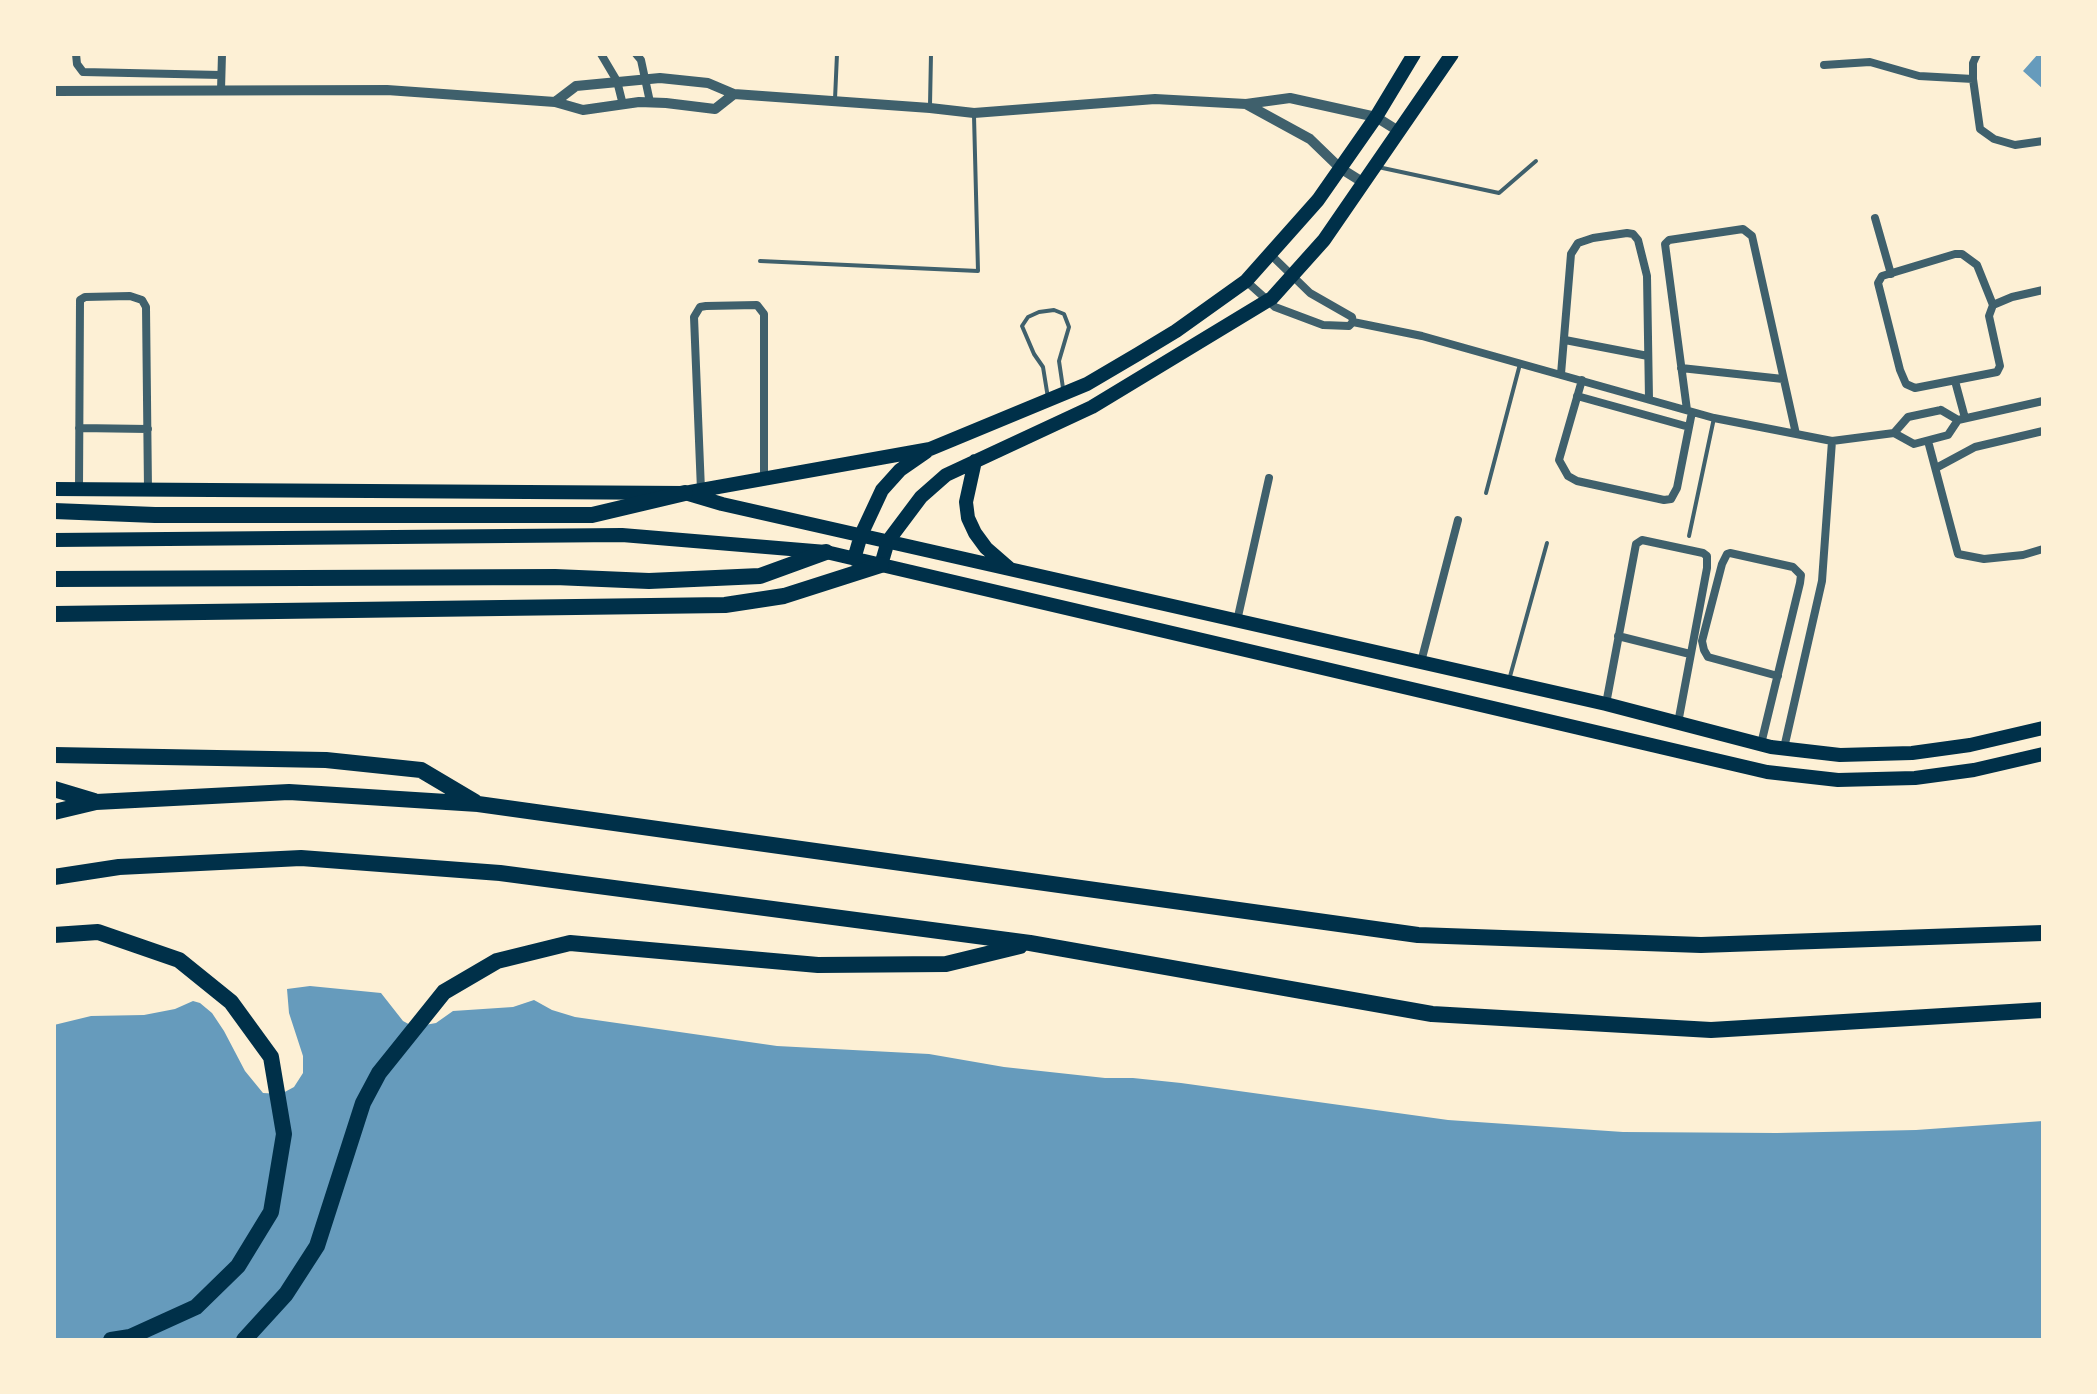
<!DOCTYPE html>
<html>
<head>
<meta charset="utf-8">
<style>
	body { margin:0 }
	#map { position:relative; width:2097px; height:1394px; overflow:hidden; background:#fdf0d5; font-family:Helvetica,sans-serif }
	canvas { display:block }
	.frame { position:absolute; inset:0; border:56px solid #fdf0d5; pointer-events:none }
</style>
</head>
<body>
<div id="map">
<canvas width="2097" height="1394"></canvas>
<div class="frame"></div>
</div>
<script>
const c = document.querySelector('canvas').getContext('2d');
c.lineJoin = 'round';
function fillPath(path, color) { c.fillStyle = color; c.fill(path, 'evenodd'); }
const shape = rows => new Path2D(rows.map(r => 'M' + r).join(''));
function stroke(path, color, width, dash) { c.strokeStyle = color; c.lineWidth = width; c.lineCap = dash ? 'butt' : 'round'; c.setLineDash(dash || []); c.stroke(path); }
fillPath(shape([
	[2038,54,2043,54,2043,89,2023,71],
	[310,986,381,993,403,1021,414,1027,436,1023,453,1011,513,1007,534,1000,552,1010,575,1017,777,1046,929,1054,1004,1067,1105,1078,1133,1078,1181,1083,1448,1120,1623,1132,1777,1133,1916,1130,2043,1121,2043,1340,54,1340,54,1025,91,1016,144,1015,175,1009,193,1001,200,1003,212,1013,224,1031,245,1071,263,1093,281,1094,294,1087,303,1073,303,1056,289,1013,287,989]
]), '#669bbc');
stroke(shape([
	[835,99,837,54],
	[930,105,931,54],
	[1378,167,1499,193,1536,161],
	[760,261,978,271,974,116],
	[1048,398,1043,367,1034,354,1022,326,1028,317,1039,312,1054,310,1064,314,1069,327,1059,361,1063,388],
	[1486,493,1520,364],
	[1689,536,1714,418],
	[1509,680,1547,543]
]), '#3f606c', 4);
stroke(shape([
	[76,54,77,64,83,72,221,75],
	[601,54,617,81,623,105],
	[636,54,641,60,650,102],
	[1977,54,1973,63,1973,79,1980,129,1994,139,2015,145,2043,141],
	[1824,65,1870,62,1919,76,1973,79],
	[221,90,222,54],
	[1875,218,1891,274],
	[1246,281,1275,307,1323,325,1349,326,1353,322,1352,317,1310,293,1270,254],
	[1993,305,1977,265,1962,254,1955,254,1882,276,1878,283,1900,370,1906,384,1915,388,1997,372,2000,366,1989,316,1993,305,2012,297,2043,290],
	[1353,322,1422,336,1714,418,1832,441,1894,433],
	[1565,340,1648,356],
	[1681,368,1783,379],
	[1561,374,1571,254,1578,243,1593,238,1627,233,1633,234,1638,240,1647,276,1649,399],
	[1582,380,1559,460,1568,476,1577,481,1664,500,1671,499,1677,488,1692,412],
	[1955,381,1965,418],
	[1577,396,1689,427],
	[1687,410,1665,244,1669,240,1743,229,1752,236,1796,434],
	[1941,410,1958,420,1948,435,1914,444,1894,433,1908,417,1941,410],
	[1958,420,2043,401],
	[79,428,148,429],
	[1928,441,1958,554,1984,559,2023,555,2043,549],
	[1936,468,1975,447,2043,431],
	[79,489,80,300,85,297,130,296,142,300,146,307,148,490],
	[701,490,694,317,700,307,706,306,757,305,764,314,764,479],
	[1237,621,1269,478],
	[1618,636,1690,654],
	[1421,662,1458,520],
	[1606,704,1636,544,1642,540,1703,553,1707,556,1707,568,1678,723],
	[1761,744,1800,583,1801,575,1793,567,1730,553,1727,554,1722,564,1702,641,1704,650,1708,657,1778,676],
	[1784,748,1822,581,1832,441]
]), '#3f606c', 8);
stroke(shape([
	[660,78,708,83,734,94,715,109,666,103,639,102,583,110,555,102,576,86,660,78],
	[54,91,387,90,555,102],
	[734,94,930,108,974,113,1155,99,1246,104,1290,98,1376,117,1400,132],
	[1246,104,1310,139,1340,168,1364,183]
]), '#3f606c', 10);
stroke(shape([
	[975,461,966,502,968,518,975,533,986,548,1009,568],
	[54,489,685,493,722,504,1606,704,1771,747,1840,755,1912,753,1970,745,2043,728],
	[690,492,930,449,1087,384,1138,354,1176,331,1246,281,1318,200,1376,117,1414,54],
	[54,540,622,535,826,552,1767,772,1838,780,1915,778,1974,770,2043,754],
	[854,559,861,535,882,490,900,470,926,452],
	[881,565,888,541,921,497,946,475,1092,407,1272,298,1324,240,1452,54]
]), '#003049', 14);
stroke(shape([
	[54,511,155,515,592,515,685,493],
	[54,579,555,577,649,581,760,576,826,552],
	[54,614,725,605,784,596,881,565],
	[54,755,326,760,421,770,475,802],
	[54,789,94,801],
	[54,812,96,802,289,792,478,804,1418,935,1701,945,2043,933],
	[54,877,119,867,301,858,500,873,1030,943,1432,1014,1711,1030,2043,1010],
	[54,935,98,932,179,960,231,1002,271,1057,284,1134,271,1212,238,1266,196,1307,130,1337,111,1340],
	[244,1340,286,1294,317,1246,363,1103,379,1073,444,992,497,961,570,943,818,965,946,964,1020,946]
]), '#003049', 16);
</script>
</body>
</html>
